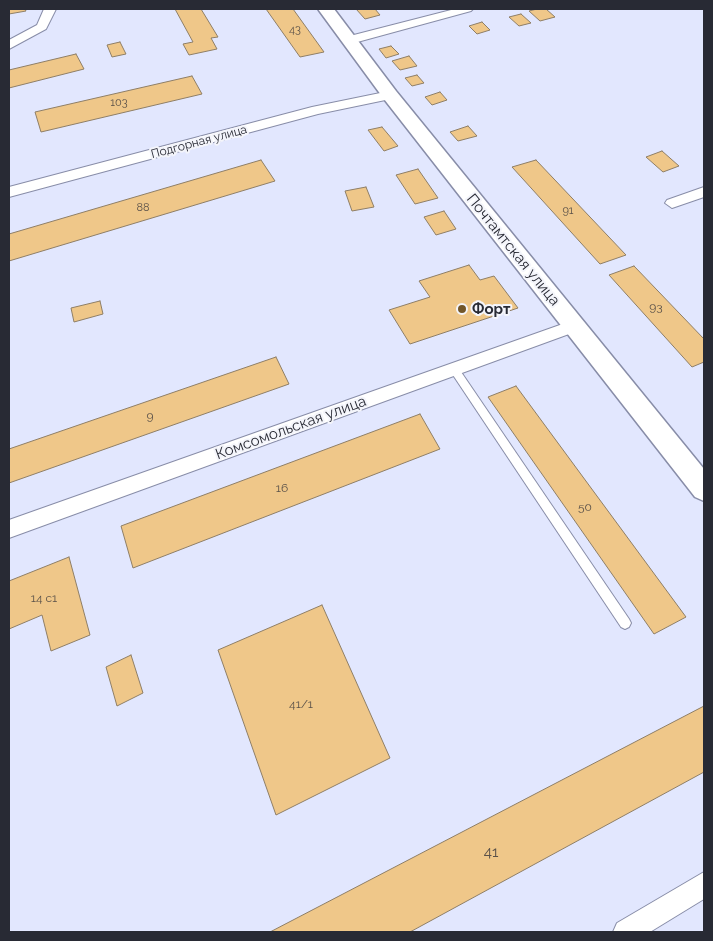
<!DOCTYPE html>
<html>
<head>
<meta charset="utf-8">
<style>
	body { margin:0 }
	#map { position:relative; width:713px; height:941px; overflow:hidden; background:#e2e7fe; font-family:Raleway,sans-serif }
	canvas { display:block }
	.frame { position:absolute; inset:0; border:10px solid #282a34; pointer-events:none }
</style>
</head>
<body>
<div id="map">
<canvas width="713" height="941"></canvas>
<div class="frame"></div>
</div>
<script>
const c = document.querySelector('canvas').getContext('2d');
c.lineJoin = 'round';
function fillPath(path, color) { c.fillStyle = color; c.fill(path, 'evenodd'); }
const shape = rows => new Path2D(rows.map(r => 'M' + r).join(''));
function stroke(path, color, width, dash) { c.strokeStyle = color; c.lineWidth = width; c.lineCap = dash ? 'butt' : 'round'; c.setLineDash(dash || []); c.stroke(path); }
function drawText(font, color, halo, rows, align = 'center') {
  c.font = font + ' Raleway,sans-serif'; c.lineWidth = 4; c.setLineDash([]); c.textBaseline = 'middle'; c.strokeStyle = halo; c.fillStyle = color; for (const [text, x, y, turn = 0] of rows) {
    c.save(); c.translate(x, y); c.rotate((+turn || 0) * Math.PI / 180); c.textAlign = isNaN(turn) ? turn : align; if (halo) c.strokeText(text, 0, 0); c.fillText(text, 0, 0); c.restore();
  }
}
const building = shape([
	[9,9,25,9,26,11,9,14,9,9],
	[175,9,201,9,218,37,211,38,217,49,189,55,183,44,193,42,175,9],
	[266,9,293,9,324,52,300,57,266,9],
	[356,9,375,9,380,15,365,19,356,9],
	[537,9,546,9,555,17,540,21,529,11,537,9],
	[521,14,531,23,519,26,509,17,521,14],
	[482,22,490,30,477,34,469,26,482,22],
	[120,42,126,54,112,57,107,45,120,42],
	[391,46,399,54,386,58,379,49,391,46],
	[76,54,84,69,9,88,9,70,76,54],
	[409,56,417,66,400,70,392,61,409,56],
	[417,75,424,83,412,86,405,78,417,75],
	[192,76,202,94,41,132,35,112,192,76],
	[440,92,447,100,432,105,425,97,440,92],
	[468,126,477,136,458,141,450,132,468,126],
	[382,127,398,146,384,151,368,130,382,127],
	[662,151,679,166,663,172,646,157,662,151],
	[261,160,275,181,9,261,9,234,261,160],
	[536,160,626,255,600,264,512,167,536,160],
	[418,169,438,198,415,204,396,175,418,169],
	[366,187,374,207,352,211,345,191,366,187],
	[444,211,456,229,436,235,424,217,444,211],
	[469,265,480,280,494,276,518,308,410,344,389,310,430,297,419,281,469,265],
	[634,266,704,339,704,362,692,367,609,275,634,266],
	[100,301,103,314,74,322,71,308,100,301],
	[276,357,289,384,9,483,9,449,276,357],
	[516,386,686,617,654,634,488,397,516,386],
	[420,414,440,449,133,568,121,526,420,414],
	[69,557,90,635,51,651,42,615,9,629,9,581,69,557],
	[322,605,390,758,276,815,218,650,322,605],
	[131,655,143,693,117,706,106,667,131,655],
	[704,706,704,772,410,932,270,932,704,706]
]);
fillPath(building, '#efc789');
stroke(building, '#8e7e66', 1);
const lane = shape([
	[454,365,457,366,629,619,631,623,629,627,625,629,621,627,449,369,454,365]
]);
const street = shape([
	[44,9,56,9,46,29,9,49,9,40,37,25,44,9],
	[455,9,473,9,471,11,350,44,344,40,346,37,455,9],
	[390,91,395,92,396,95,395,98,318,114,9,197,9,187,312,107,390,91],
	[704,187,704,197,672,208,665,203,667,200,704,187],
	[574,320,580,322,582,326,580,330,9,538,9,520,574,320],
	[704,872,704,899,650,932,613,932,617,923,704,872]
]);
const secondary = shape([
	[318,9,334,9,396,91,704,469,704,501,695,497,384,99,318,9]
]);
stroke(lane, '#888da8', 2);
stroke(street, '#888da8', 2);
stroke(secondary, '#888da8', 3);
fillPath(lane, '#fff');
fillPath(street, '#fff');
fillPath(secondary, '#fff');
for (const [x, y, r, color] of [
	[462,309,5,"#725629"]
]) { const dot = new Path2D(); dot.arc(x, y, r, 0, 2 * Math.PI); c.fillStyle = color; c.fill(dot); stroke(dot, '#f4f5fb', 2); }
drawText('11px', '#5a5149', null, [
	["43",295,30],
	["103",119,103],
	["88",143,208],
	["91",568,211]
]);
drawText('12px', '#282a34', '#f4f5fb', [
	["Подгорная улица",199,142,-15]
]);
drawText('12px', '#5a5149', null, [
	["93",656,307],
	["9",150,416],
	["16",282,488],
	["50",585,507],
	["14 с1",44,598],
	["41/1",301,704]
]);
drawText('15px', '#282a34', '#f4f5fb', [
	["Почтамтская улица",513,250,51],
	["Комсомольская улица",291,428,-20]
]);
drawText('bold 15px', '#282a34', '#f4f5fb', [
	["Форт",472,309]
], 'left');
drawText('15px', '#5a5149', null, [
	["41",491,852]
]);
</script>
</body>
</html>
